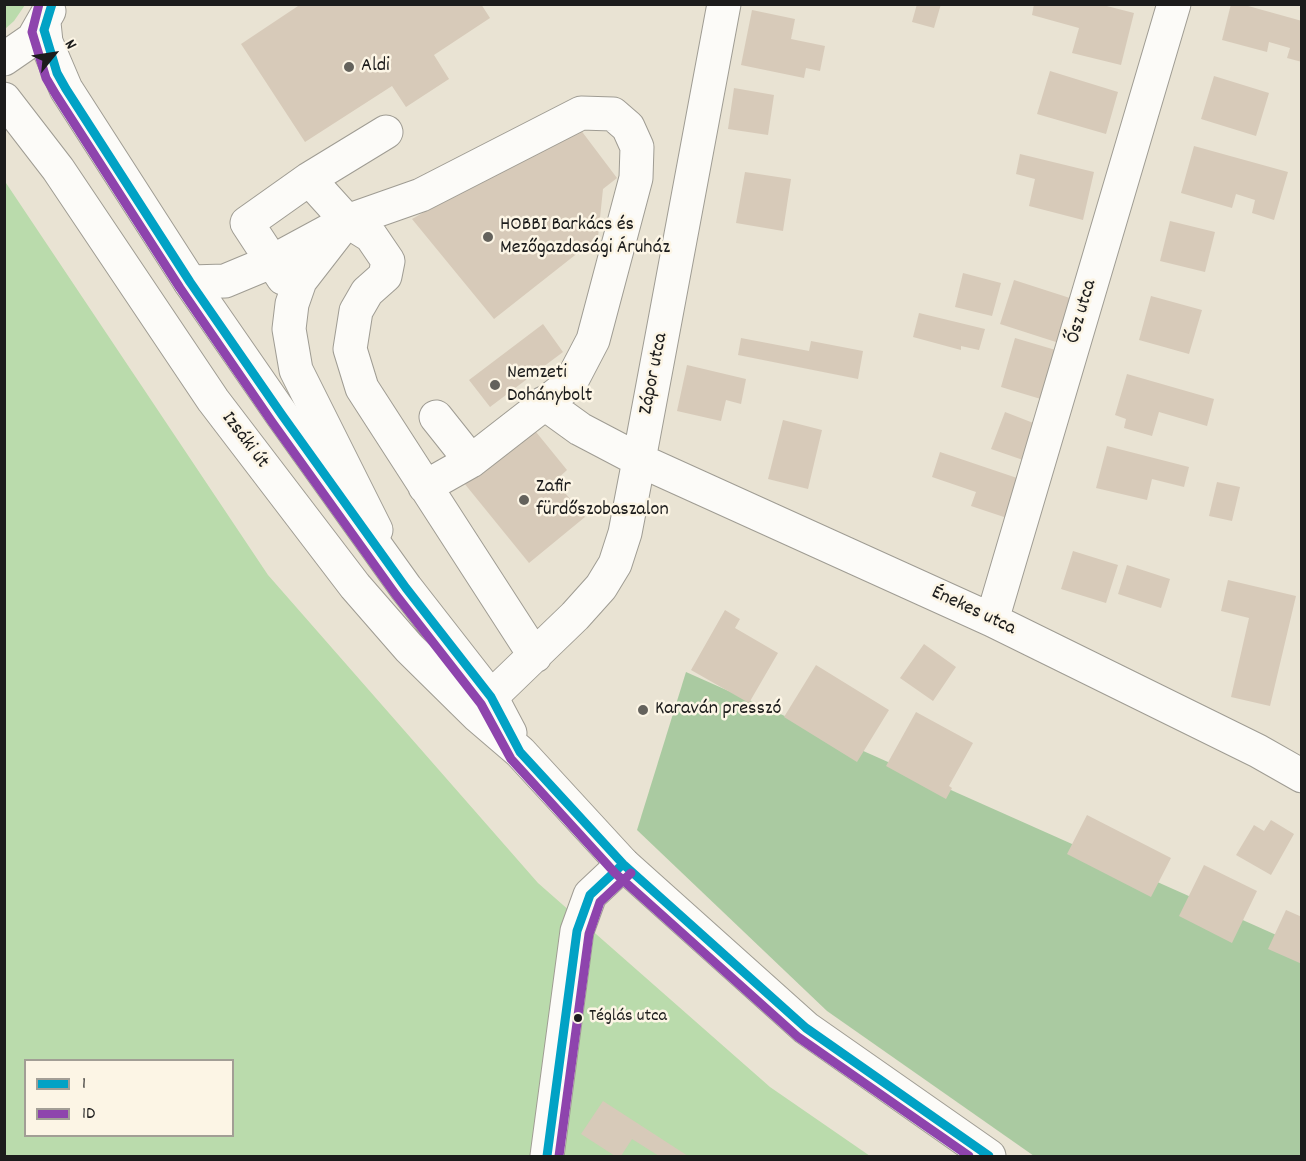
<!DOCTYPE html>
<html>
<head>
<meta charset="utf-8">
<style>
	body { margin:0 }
	#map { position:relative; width:1306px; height:1161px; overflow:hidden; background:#e9e3d3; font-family:Dekko,sans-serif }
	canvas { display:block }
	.frame { position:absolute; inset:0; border:6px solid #1c1c1c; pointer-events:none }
	.legend { position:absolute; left:24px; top:1059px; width:210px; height:78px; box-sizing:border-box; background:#fcf5e5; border:2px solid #a29e95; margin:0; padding:8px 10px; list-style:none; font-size:18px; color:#1c1c1c }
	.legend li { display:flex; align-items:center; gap:12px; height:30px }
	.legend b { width:30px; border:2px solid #a29e95 }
	.north { position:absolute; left:24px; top:24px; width:60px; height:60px; -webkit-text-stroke:4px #fcf5e5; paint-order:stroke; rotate:60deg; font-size:16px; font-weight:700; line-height:24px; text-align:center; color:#1c1c1c }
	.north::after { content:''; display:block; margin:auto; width:21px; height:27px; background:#1c1c1c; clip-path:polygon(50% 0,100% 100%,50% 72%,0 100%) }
</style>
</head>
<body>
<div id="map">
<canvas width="1306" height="1161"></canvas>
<div class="frame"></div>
<ul class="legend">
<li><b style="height:8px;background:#01a2c5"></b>1</li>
<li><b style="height:8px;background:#8e44ad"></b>1D</li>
</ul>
<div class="north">N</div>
</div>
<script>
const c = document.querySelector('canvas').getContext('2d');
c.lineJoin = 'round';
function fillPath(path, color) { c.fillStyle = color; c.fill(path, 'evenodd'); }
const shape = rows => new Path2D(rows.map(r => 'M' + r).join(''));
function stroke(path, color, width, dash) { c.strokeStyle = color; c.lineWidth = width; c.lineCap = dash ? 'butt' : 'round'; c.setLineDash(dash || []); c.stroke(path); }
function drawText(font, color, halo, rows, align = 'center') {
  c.font = font + ' Dekko,sans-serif'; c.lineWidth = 5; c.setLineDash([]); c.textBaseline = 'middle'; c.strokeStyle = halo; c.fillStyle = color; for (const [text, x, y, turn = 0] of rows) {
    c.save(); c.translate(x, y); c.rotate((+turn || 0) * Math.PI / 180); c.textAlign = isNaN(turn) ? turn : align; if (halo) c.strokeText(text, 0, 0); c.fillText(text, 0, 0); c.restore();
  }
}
fillPath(shape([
	[5,4,25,5,14,21,5,29],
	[4,180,268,575,538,883,770,1087,870,1156,5,1156],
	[26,1060,232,1060,232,1136,26,1136]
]), '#badbac');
fillPath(shape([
	[686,672,1301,946,1301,1156,1034,1156,827,1011,637,830]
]), '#aacaa1');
fillPath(shape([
	[301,4,481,4,490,18,434,55,449,79,406,107,392,86,305,142,241,44],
	[917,4,941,4,934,28,912,22],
	[1034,4,1099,4,1134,13,1121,65,1072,53,1079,28,1032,15],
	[1231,4,1241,4,1302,21,1302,62,1287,58,1290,48,1269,42,1267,52,1222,40],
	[752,10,795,19,791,39,825,46,820,71,806,68,804,78,741,65],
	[1050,71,1118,92,1106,134,1037,114],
	[1214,76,1269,93,1256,136,1201,119],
	[734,88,774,95,768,135,728,129],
	[577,125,617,178,603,189,598,237,494,319,412,219],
	[1194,146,1288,172,1274,220,1252,213,1255,200,1236,194,1232,208,1181,193],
	[1020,154,1094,172,1083,220,1029,206,1035,179,1016,174],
	[745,172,791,179,783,231,736,223],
	[1170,221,1215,232,1205,272,1160,261],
	[963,273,1001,283,992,316,955,307],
	[1014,280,1073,299,1059,343,1000,324],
	[1151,296,1202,310,1189,354,1139,340],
	[919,313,985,329,979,350,961,346,961,350,913,337],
	[543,324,563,352,490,407,469,380],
	[741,338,809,351,811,341,863,351,858,379,738,355],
	[1015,338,1059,351,1044,400,1001,387],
	[687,365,746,379,741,404,726,400,721,421,677,411],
	[1127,374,1214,399,1207,426,1159,412,1152,436,1124,428,1126,419,1115,415],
	[1005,412,1036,424,1023,460,991,449],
	[783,420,822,430,808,489,768,479],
	[532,427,567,470,555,481,585,517,529,563,464,483],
	[1107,446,1189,467,1184,487,1152,479,1147,500,1096,488],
	[940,452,1020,479,1007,518,971,506,976,492,932,477],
	[1217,482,1240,487,1232,521,1209,516],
	[1073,551,1118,565,1106,603,1061,589],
	[1127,565,1170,579,1161,608,1118,594],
	[1228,580,1296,596,1270,706,1231,697,1249,618,1221,611],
	[725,610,740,619,735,628,778,653,749,703,691,670],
	[924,644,956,667,933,701,900,678],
	[816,665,889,710,857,762,784,717],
	[916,712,973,743,949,786,952,788,946,799,886,766],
	[1087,815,1171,858,1151,897,1067,854],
	[1271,820,1294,834,1271,875,1236,855,1254,825,1264,831],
	[1204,865,1257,891,1232,943,1179,916],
	[1286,910,1302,917,1302,964,1268,949],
	[603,1101,688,1156,659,1156,632,1139,621,1156,615,1156,581,1134]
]), '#d7cab9');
const minor = shape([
	[309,179,347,221,371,236,388,261,385,276,367,292,356,311,350,349,362,388,535,656],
	[338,232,300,281,292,304,289,329,296,370,376,530],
	[283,278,247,223,309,179,386,132],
	[190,282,225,281,273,261,347,221,421,195,581,113,613,114,628,127,637,147,636,178,593,340,570,384,471,461,425,487],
	[544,403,580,429,639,460,992,620,1258,751,1302,776],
	[436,417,471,461],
	[992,620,1174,4],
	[491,697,575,616,601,587,615,564,625,533,639,460,724,4],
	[547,1156,577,931,590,895,623,864]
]);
const major = shape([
	[44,23,46,42,66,89,190,282,282,415,406,588,491,697,510,733],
	[4,59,33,39,49,11],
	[4,99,58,169,213,400,355,586,409,648,478,716,520,752,623,864,806,1028,989,1156]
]);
stroke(minor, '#9f9c93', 35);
stroke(major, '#9f9c93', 35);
stroke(minor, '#fcfbf8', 33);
stroke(major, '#fcfbf8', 33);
stroke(shape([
	[52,4,44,30,57,73,66,89,190,282,282,415,406,588,491,697,520,752,623,864,806,1028,989,1156],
	[547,1156,577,931,590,895,623,864]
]), '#01a2c5', 9);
stroke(shape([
	[39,4,32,32,46,78,56,95,180,288,272,422,396,595,481,704,511,759,615,873,798,1037,969,1156],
	[559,1156,589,934,600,902,631,873]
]), '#8e44ad', 9);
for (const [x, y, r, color] of [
	[349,67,6,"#64625c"],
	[488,237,6,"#64625c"],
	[495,385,6,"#64625c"],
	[524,500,6,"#64625c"],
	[643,710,6,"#64625c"],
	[578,1018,5,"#1c1c1c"]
]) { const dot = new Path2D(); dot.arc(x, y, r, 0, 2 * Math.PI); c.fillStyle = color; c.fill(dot); stroke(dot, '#fcf5e5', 2); }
drawText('18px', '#1c1c1c', '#fcf5e5', [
	["Téglás utca",589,1018]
], 'left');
drawText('20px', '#1c1c1c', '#fcf5e5', [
	["Aldi",361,67],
	["HOBBI Barkács és",500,226],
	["Mezőgazdasági Áruház",500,249],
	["Nemzeti",507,374],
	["Dohánybolt",507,397],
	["Zafir",536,488],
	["fürdőszobaszalon",536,511],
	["Karaván presszó",655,710]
], 'left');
drawText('20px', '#1c1c1c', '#fcf5e5', [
	["Ősz utca",1083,312,-74],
	["Zápor utca",655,374,-79],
	["Izsáki út",244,441,53],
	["Énekes utca",973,612,25]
]);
</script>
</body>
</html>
